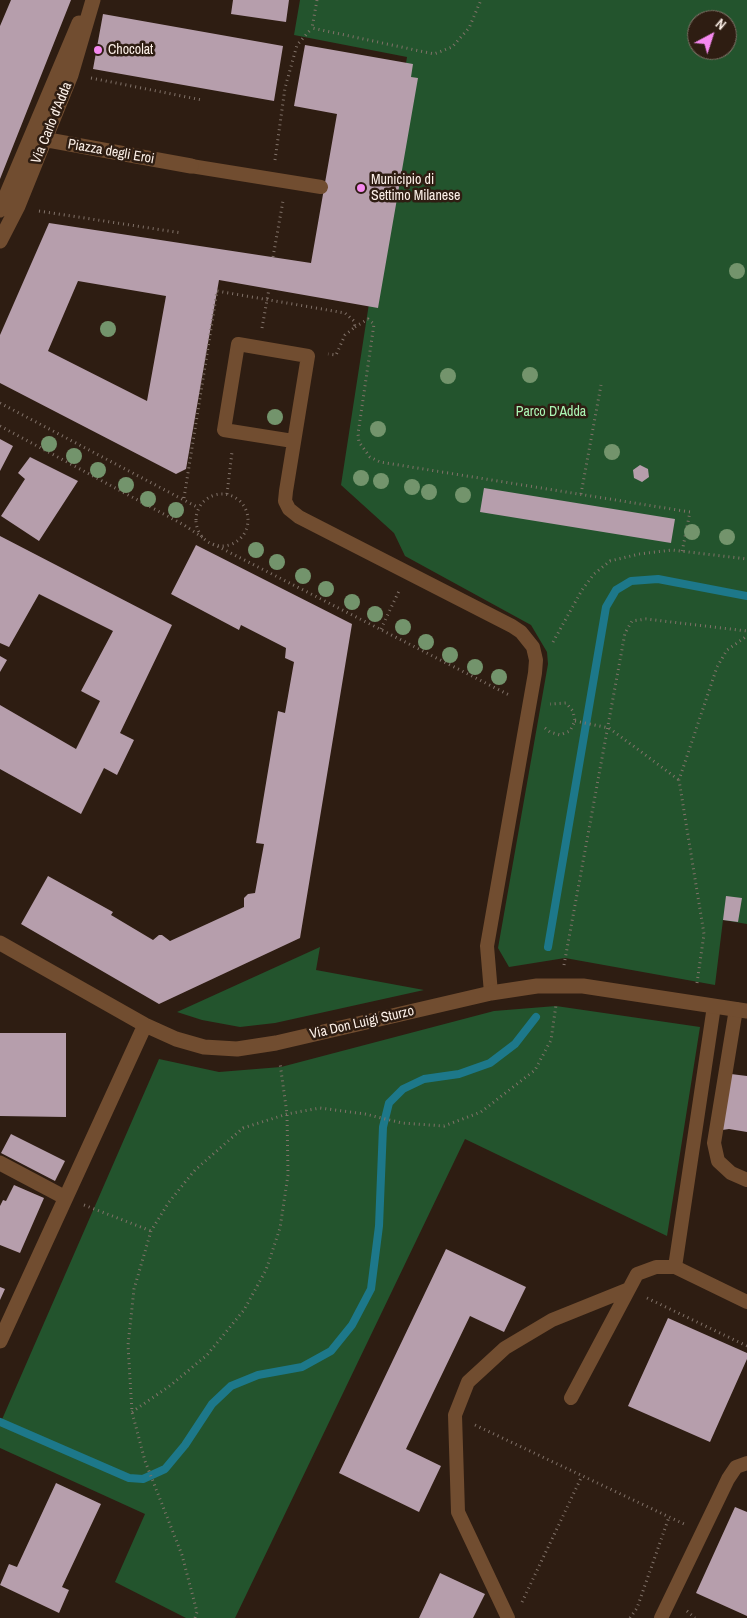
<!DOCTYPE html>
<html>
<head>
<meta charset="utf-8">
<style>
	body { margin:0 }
	#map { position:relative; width:747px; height:1618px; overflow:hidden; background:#2e1d12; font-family:"Archivo Narrow",sans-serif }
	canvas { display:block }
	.north { position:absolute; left:687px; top:10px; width:50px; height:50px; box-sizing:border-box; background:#2e1d12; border:1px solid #817268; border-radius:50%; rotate:40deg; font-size:14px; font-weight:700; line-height:20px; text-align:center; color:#fdf1e9 }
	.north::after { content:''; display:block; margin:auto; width:18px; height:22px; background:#f589ef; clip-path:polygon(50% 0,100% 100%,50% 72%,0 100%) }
</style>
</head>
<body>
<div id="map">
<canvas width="747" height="1618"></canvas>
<div class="north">N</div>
</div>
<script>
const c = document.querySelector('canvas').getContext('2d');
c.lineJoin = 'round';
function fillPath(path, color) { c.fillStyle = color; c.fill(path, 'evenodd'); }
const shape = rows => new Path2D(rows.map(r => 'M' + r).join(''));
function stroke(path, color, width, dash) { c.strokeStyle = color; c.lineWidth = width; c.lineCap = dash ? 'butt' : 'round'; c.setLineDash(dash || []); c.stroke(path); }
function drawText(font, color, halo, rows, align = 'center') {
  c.font = font + ' "Archivo Narrow",sans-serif'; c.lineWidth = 5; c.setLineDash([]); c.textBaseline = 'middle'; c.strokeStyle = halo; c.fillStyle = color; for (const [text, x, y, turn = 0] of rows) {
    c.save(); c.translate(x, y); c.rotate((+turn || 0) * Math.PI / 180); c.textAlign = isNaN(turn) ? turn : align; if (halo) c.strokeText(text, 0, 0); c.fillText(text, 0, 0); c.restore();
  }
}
fillPath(shape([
	[300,0,747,0,747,924,723,920,715,985,565,958,509,967,498,948,548,664,547,652,531,625,405,556,394,533,341,485,407,57,294,35],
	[697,20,727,20,727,50,697,50],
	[320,947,316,970,424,990,275,1023,240,1027,202,1020,177,1012],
	[556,1006,700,1027,667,1236,465,1139,235,1618,186,1618,115,1582,145,1514,0,1448,0,1424,159,1059,219,1072,281,1067,494,1011]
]), '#23542d');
stroke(shape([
	[548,947,606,607,616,590,631,581,658,579,747,596],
	[0,1422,129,1478,143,1479,165,1469,185,1445,212,1404,231,1386,258,1375,302,1367,331,1351,352,1325,371,1289,379,1226,383,1127,389,1103,403,1089,424,1079,459,1074,490,1063,515,1044,536,1017]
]), '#1d788a', 8);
fillPath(shape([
	[11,0,71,0,0,179,0,26],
	[233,0,289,0,286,22,231,14],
	[103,14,283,46,274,101,93,69],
	[305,45,413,64,411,77,418,78,378,308,219,280,186,469,176,474,0,383,0,335,49,223,311,263,337,114,294,106],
	[78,281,166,296,147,401,48,351],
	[0,439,13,446,0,471],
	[30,457,78,481,39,541,1,516,25,479,18,473],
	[640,465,648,469,649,477,642,482,634,478,633,470],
	[484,488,675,519,671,543,480,512],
	[0,536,172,625,120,733,134,740,117,775,104,768,81,814,0,769,0,705,76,749,100,701,81,691,113,631,39,594,9,647,0,643],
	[196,545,352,624,300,938,159,1004,21,924,48,876,113,912,111,915,153,940,159,935,162,935,170,941,244,907,244,898,248,894,255,893,264,844,256,843,278,711,285,713,294,662,285,658,286,648,241,625,239,630,171,594],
	[0,656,7,660,0,672],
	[726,896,742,898,738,922,723,920],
	[0,1033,66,1033,66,1117,0,1116],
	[731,1074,747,1076,747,1132,729,1129,722,1130],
	[11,1134,65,1161,55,1181,1,1153],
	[14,1185,44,1198,20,1253,0,1245,0,1206,3,1200,6,1201],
	[446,1249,526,1287,504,1332,470,1316,406,1449,441,1466,419,1512,339,1473],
	[0,1287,5,1289,0,1300],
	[668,1318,747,1353,747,1359,710,1442,628,1406],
	[56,1483,101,1504,62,1587,69,1590,59,1613,0,1585,9,1564,17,1567],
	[735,1507,747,1512,747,1616,696,1593],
	[440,1573,485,1594,473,1618,419,1618]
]), '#b69eac');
stroke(shape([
	[317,0,312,28,434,54,452,47,469,28,481,0],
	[91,78,202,100],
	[275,160,285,88,297,45,312,28],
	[39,211,182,233],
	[273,257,283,201],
	[355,327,368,319,374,324,358,434,359,442,370,457,380,462,690,512,682,552],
	[262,328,269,289],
	[0,403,199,508],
	[0,426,184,525,205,539],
	[227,494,232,452],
	[581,494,601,385],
	'196 520a26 26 0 1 1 52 0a26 26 0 1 1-52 0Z',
	[184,498,217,291,345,313,354,321,355,327,345,335,336,355,328,354],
	[213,544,511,696],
	[381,629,399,591],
	[553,642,582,590,594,574,610,561,639,554,672,550,747,559],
	[575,721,609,728,679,780],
	[545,728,550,732,560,735,570,731,575,721,573,711,566,703,550,704],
	[564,965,625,633,632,621,646,619,747,631],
	[697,983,704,934,679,780,717,667,727,650,747,636],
	[84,1205,151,1231],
	[647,1298,747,1346],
	[132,1412,171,1385,207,1355,244,1310,266,1270,280,1228,288,1175,287,1114,280,1063],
	[475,1425,684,1524],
	[522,1602,582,1476],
	[687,1611,695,1618],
	[195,1618,197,1612,182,1555,145,1461,132,1412,128,1345,134,1289,151,1231,169,1202,195,1170,243,1128,287,1114,320,1108,365,1114,402,1123,444,1126,481,1112,535,1070,551,1040,556,1005],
	[630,1618,637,1608,669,1517]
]), '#817269', 3, [1, 4]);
stroke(shape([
	[191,166,321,187],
	[293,441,224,430,238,344,308,356,286,491,285,501,289,509,299,517,512,626,521,632,533,647,536,660,535,673,487,946,491,993],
	[736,1009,714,1143,718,1161,731,1173,747,1180],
	[675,1267,714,1006],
	[571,1398,637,1274,656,1267,675,1267,747,1302],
	[508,1618,458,1512,455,1415,468,1382,505,1348,552,1320,629,1289],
	[661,1618,728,1479,736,1467,747,1463]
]), '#714d30', 14);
stroke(shape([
	[37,138,191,166],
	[0,210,79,23],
	[0,241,18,206,71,75,93,0],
	[0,943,145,1025,176,1039,204,1047,237,1049,276,1043,491,993,537,986,583,986,747,1011],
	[0,1163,64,1197],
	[0,1341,145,1025]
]), '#714d30', 15);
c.fillStyle = '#73946c';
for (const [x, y] of [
	[737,271],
	[108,329],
	[530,375],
	[448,376],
	[275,417],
	[378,429],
	[49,444],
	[612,452],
	[74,456],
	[98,470],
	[361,478],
	[381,481],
	[126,485],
	[412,487],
	[429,492],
	[463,495],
	[148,499],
	[176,510],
	[692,532],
	[727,537],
	[256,550],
	[277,562],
	[303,576],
	[326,589],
	[352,602],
	[375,614],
	[403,627],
	[426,642],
	[450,655],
	[475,667],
	[499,677]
]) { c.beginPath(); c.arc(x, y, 8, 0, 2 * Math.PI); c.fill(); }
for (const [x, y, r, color] of [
	[98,50,5,"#f589ef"],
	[361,188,5,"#f589ef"]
]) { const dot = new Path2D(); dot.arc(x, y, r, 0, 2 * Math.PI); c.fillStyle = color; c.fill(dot); stroke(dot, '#2e1d12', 2); }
drawText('14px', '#fdf1e9', '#2e1d12', [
	["Chocolat",108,50],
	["Municipio di",371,180],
	["Settimo Milanese",371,196]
], 'left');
drawText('14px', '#fdf1e9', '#2e1d12', [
	["Via Carlo d'Adda",52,123,-68],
	["Piazza degli Eroi",111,152,10],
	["Via Don Luigi Sturzo",362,1023,-13]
]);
drawText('14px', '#abf6b5', '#2e1d12', [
	["Parco D'Adda",551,412]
]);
</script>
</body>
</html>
